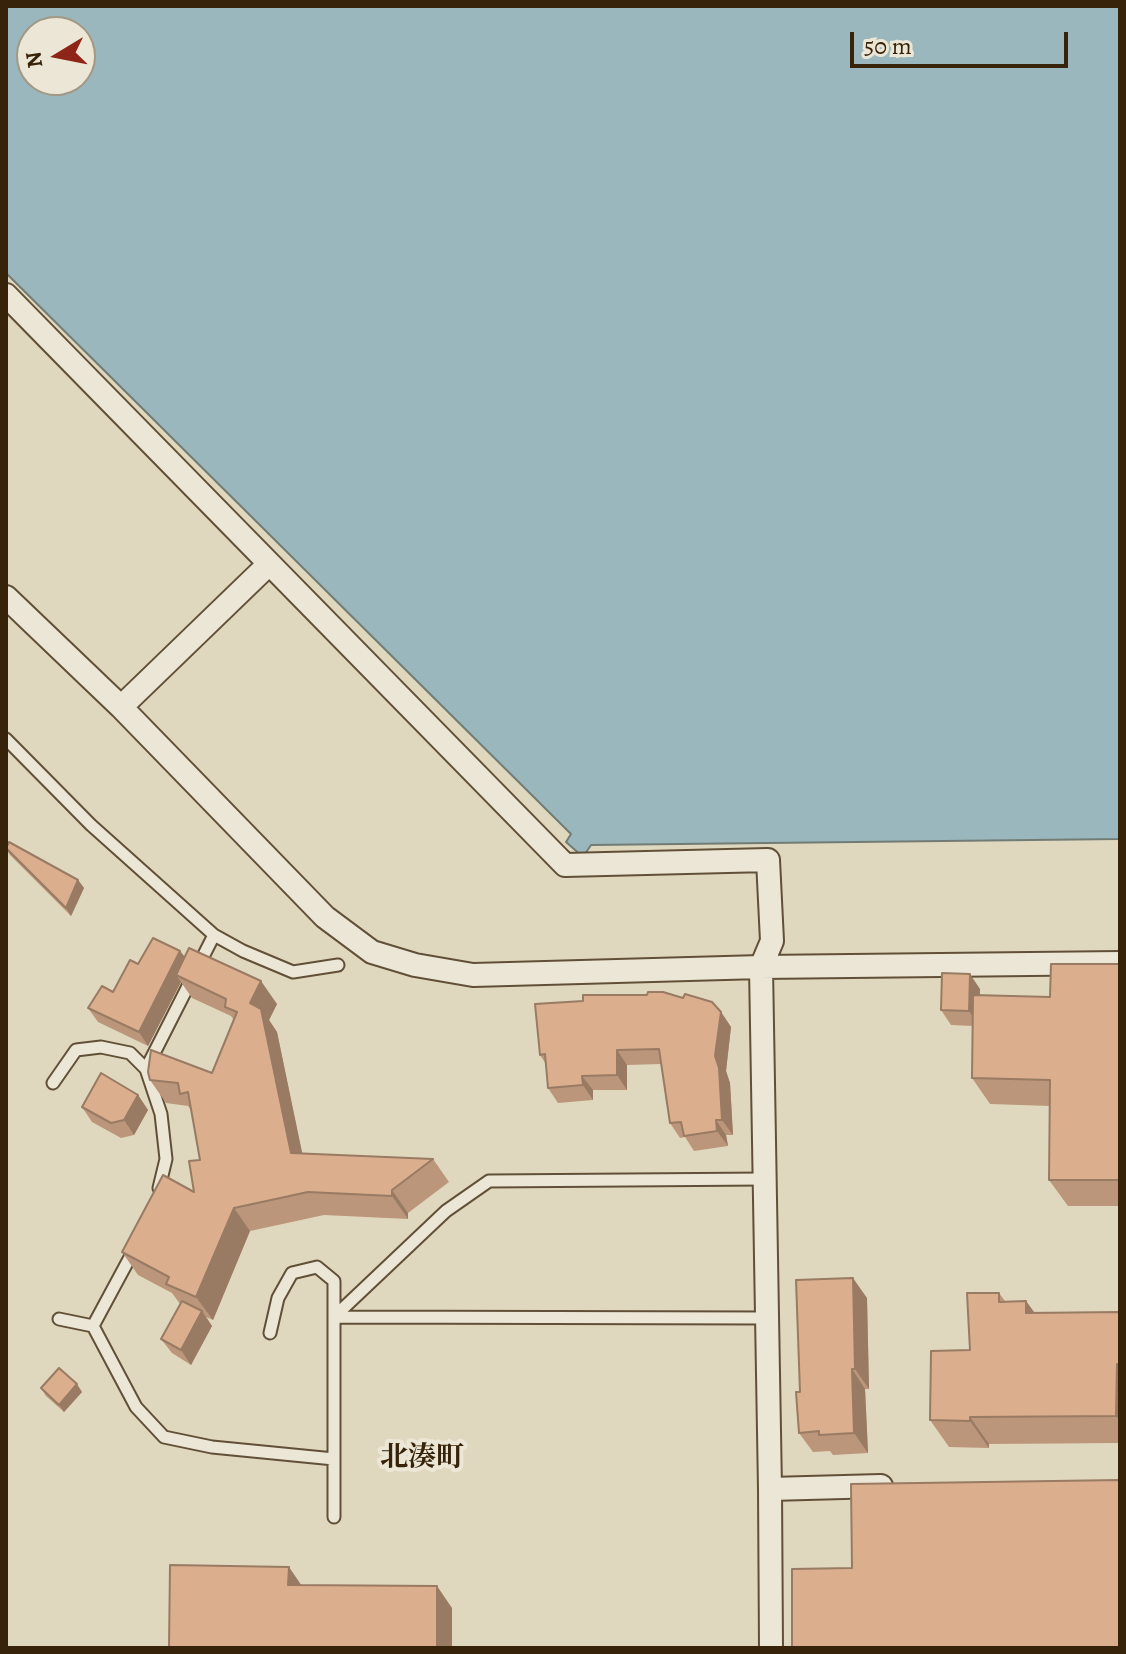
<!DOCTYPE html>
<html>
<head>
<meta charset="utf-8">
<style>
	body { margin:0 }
	#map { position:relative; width:1126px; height:1654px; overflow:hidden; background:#e0d8be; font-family:Alegreya,serif }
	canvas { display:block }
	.frame { position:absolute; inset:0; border:8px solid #37230a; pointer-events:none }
	.north { position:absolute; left:16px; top:16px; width:80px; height:80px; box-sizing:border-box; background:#ebe6d5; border:2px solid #a39884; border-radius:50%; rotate:260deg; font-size:22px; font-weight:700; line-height:32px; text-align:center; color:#37230a }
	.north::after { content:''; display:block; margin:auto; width:28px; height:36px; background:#8f2418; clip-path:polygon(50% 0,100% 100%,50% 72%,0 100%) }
	.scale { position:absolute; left:850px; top:32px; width:218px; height:36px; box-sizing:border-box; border:4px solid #37230a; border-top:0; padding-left:10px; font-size:24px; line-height:28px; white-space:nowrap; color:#37230a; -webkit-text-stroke:6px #ebe6d5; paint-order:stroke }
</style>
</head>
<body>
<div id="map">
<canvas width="1126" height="1654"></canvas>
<div class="frame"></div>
<div class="north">N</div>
<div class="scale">50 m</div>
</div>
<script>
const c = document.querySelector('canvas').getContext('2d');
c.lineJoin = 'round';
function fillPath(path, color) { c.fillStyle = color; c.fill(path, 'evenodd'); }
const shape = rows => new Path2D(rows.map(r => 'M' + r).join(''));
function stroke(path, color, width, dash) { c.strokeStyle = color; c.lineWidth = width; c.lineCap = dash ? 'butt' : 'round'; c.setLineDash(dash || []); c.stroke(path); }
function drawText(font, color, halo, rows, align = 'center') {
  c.font = font + ' Alegreya,"Noto Serif JP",serif'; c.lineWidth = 8; c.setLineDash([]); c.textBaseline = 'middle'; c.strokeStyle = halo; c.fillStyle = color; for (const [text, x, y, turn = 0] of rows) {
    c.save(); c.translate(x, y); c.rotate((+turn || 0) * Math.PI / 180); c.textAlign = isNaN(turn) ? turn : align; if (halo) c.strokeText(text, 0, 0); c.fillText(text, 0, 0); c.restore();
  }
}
const water = shape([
	[6,6,1120,6,1120,839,591,845,583,857,566,842,571,834,6,273,6,6],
	[32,32,80,32,80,80,32,80,32,32]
]);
fillPath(water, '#99b7bc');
stroke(water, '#727c75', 2);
const service = shape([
	[6,739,91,825,214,935,243,951,293,972,338,965],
	[148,1065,214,935],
	[53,1083,76,1050,101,1047,130,1053,146,1069,161,1114,166,1159,159,1188],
	[334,1317,446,1211,489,1181,765,1179],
	[334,1317,767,1318],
	[59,1319,93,1326,135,1248],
	[93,1326,136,1407,164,1437,212,1447,334,1459],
	[270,1333,278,1298,292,1273,317,1267,334,1281,334,1517]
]);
const minor = shape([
	[6,295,565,865,768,860,772,941,761,967,770,1489,771,1648],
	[6,597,121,707,325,917,372,952,415,965,473,975,761,967,1120,963],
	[121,707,269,564],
	[770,1489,881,1486]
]);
stroke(service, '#615037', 15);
stroke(minor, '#615037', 26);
stroke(service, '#ebe6d5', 11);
stroke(minor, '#ebe6d5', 22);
fillPath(shape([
	[6,849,78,880,84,888,71,916,10,855],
	[180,951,185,957,277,1004,269,1020,277,1032,302,1154,433,1159,449,1182,408,1213,408,1219,324,1215,250,1231,213,1320,206,1317,212,1326,191,1365,172,1353,161,1339,180,1304,172,1293,138,1275,122,1252,194,1192,200,1160,191,1110,188,1106,166,1103,150,1080,212,1073,234,1020,231,1016,192,998,181,982,148,1046,98,1022,88,1008,113,992,138,964],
	[1120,964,1120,1206,1068,1206,1049,1180,1050,1106,990,1104,972,1078,973,1026,951,1025,941,1010,980,989,980,995,1050,997],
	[721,1012,731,1027,726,1071,730,1083,733,1135,726,1135,728,1146,694,1151,685,1137,680,1138,670,1123,661,1064,627,1065,627,1090,593,1090,593,1100,558,1103,548,1088,546,1064,540,1055],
	[138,1095,148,1110,134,1135,121,1138,92,1122,82,1107],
	[999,1293,1005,1301,1026,1301,1035,1313,1120,1312,1120,1443,989,1444,989,1448,949,1447,930,1420,970,1350],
	[867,1298,869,1389,865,1389,868,1453,833,1455,830,1451,813,1452,799,1433,800,1392],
	[41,1388,82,1392,64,1412,46,1396]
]), '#bc967a');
fillPath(shape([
	[78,880,84,888,71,916,66,908],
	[180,951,190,964,176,975,181,982,148,1046,139,1032],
	[970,974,980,989,979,1026,969,1011],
	[261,981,277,1004,269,1020,277,1032,307,1176,291,1153,250,1003],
	[721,1012,731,1027,726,1071,730,1083,733,1135,722,1120,715,1056],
	[617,1050,627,1065,627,1090,617,1075],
	[582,1076,593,1090,593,1100,583,1085],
	[138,1095,148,1110,134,1135,124,1120],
	[716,1120,726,1135,728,1146,717,1131],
	[392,1190,408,1213,408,1219,392,1196],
	[234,1208,250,1231,213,1320,196,1297],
	[853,1278,867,1298,869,1389,855,1369],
	[1026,1301,1045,1328,1026,1313],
	[202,1311,212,1326,191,1365,181,1350],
	[1117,1364,1120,1368,1120,1421,1116,1416],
	[852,1369,865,1389,868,1453,854,1433],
	[77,1384,82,1392,64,1412,59,1405],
	[970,1417,989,1444,989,1448,970,1421],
	[289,1567,304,1589,288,1585],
	[437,1586,452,1608,452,1648,437,1648]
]), '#997a63');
const building = shape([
	[9,842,78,880,66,908,6,848,9,842],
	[153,938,180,951,139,1032,88,1008,102,986,113,992,130,960,138,964,153,938],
	[189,948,261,981,250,1003,261,1009,291,1153,433,1159,392,1190,392,1196,308,1192,234,1208,196,1297,166,1284,169,1277,122,1252,163,1175,194,1192,189,1161,200,1160,188,1092,180,1094,178,1083,150,1080,148,1072,151,1050,212,1073,237,1012,225,1007,226,999,176,975,189,948],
	[1051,964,1120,964,1120,1180,1049,1180,1050,1080,972,1078,973,995,1050,997,1051,964],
	[942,973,970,974,969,1011,941,1010,942,973],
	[648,992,663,992,683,998,685,994,712,1002,721,1012,715,1056,719,1068,722,1120,716,1120,717,1131,684,1136,681,1122,670,1123,659,1049,617,1050,617,1075,582,1076,583,1085,548,1088,545,1054,540,1055,535,1004,583,1001,583,995,647,995,648,992],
	[101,1073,138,1095,124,1120,111,1123,82,1107,101,1073],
	[853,1278,855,1369,852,1369,854,1433,819,1435,819,1431,799,1433,796,1392,800,1392,796,1280,853,1278],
	[967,1293,999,1293,999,1302,1026,1301,1026,1313,1120,1312,1120,1364,1117,1364,1116,1416,970,1417,970,1421,930,1420,931,1351,970,1350,967,1293],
	[182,1301,202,1311,181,1350,161,1339,182,1301],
	[59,1368,77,1384,59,1405,41,1388,59,1368],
	[1120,1480,1120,1648,792,1648,792,1569,852,1568,851,1484,1120,1480],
	[170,1565,289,1567,288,1585,437,1586,437,1648,169,1648,170,1565]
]);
fillPath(building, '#dbaf8e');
stroke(building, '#997a63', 2);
drawText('bold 28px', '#37230a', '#ebe6d5', [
	["北湊町",422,1459]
]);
</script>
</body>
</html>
